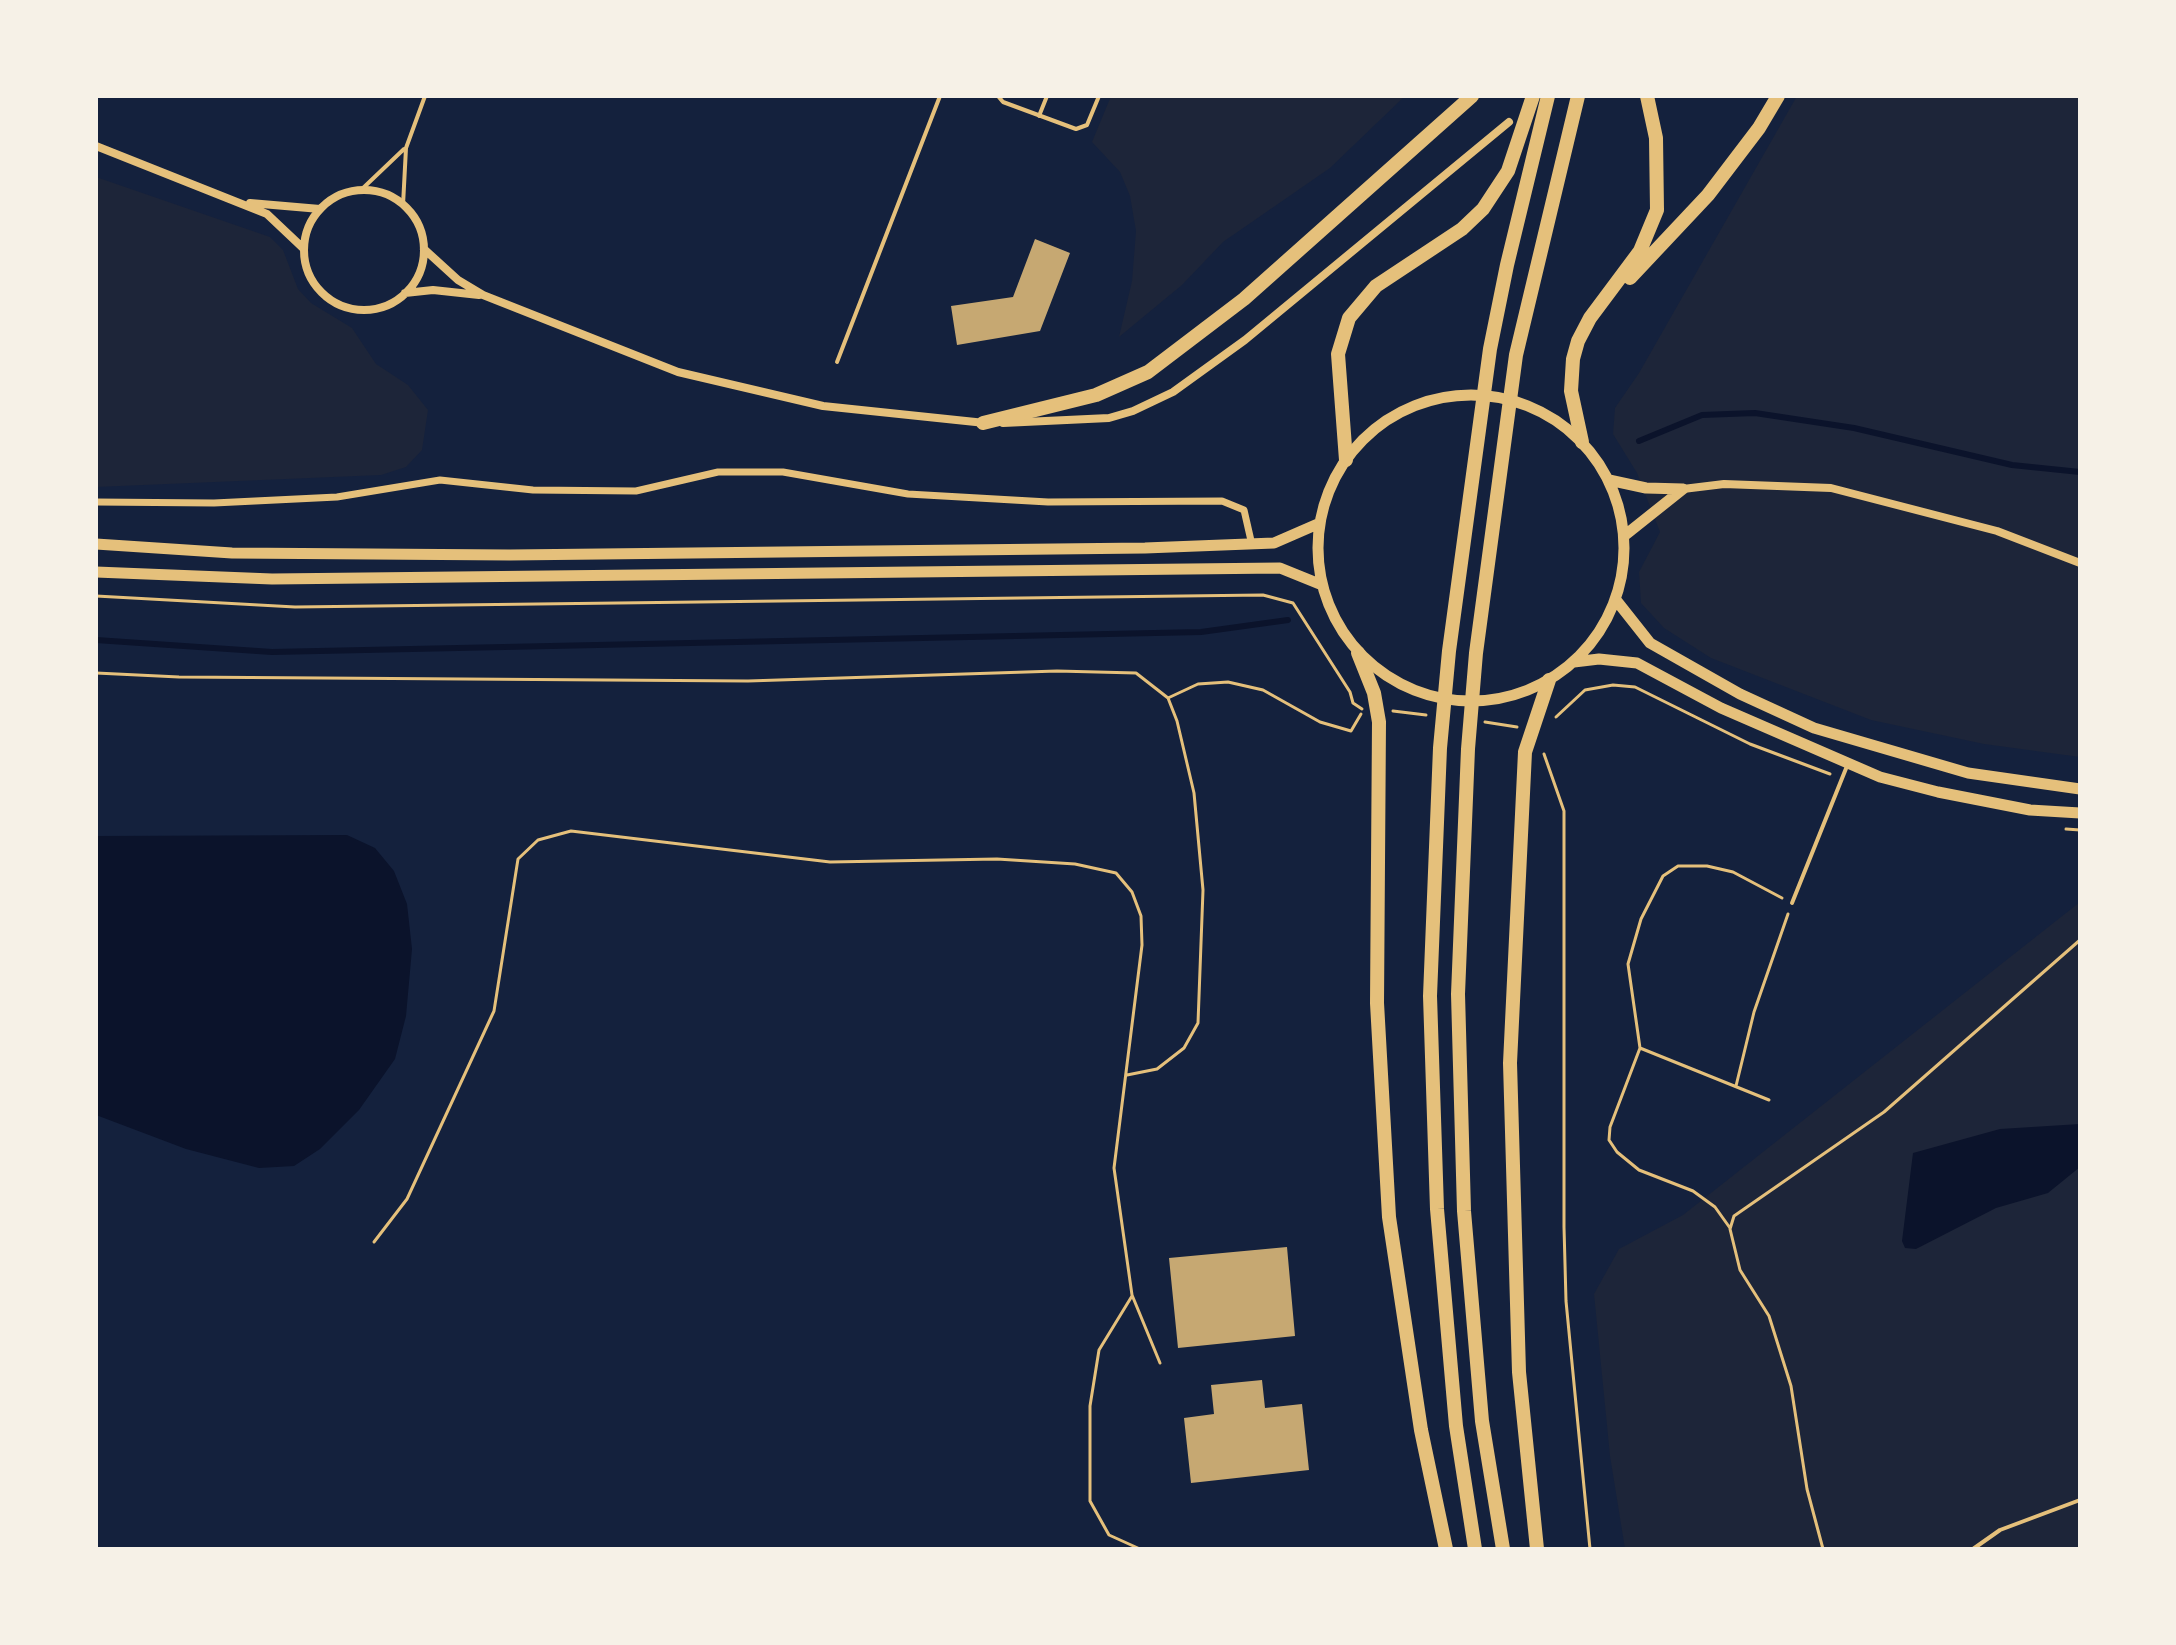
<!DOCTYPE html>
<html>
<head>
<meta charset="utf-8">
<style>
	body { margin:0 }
	#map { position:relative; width:2176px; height:1645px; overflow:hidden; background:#14213d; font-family:Helvetica,sans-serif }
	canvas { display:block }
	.frame { position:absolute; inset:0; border:98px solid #f6f1e7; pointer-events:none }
</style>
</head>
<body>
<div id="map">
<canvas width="2176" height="1645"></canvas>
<div class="frame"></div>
</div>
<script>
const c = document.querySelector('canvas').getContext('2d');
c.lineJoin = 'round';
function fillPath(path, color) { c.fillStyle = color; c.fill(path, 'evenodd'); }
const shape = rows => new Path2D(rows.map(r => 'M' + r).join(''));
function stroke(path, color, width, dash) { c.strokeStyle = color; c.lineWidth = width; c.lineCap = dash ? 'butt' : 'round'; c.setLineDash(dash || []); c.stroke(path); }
fillPath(shape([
	[1111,96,1405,96,1330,168,1223,242,1182,285,1119,337,1132,281,1136,231,1130,196,1120,172,1092,142],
	[1797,96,2080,96,2080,757,1984,744,1871,720,1711,658,1664,628,1641,603,1639,572,1660,532,1637,473,1613,434,1615,408,1639,373],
	[96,177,270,237,283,250,298,289,311,303,352,328,376,364,408,385,428,410,422,450,406,467,381,475,96,487],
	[2080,902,2080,1549,1625,1549,1610,1456,1594,1294,1619,1249,1683,1215]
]), '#1d2539');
fillPath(shape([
	[347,835,375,848,394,871,407,904,412,949,406,1016,395,1059,359,1110,320,1149,294,1166,259,1168,186,1149,96,1115,96,836],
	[2080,1124,2080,1167,2048,1193,1996,1208,1916,1249,1905,1248,1902,1241,1913,1153,2000,1129]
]), '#0b132b');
stroke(shape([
	[1639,441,1702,415,1755,413,1854,428,2012,465,2080,472],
	[96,640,272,652,1201,632,1288,620]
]), '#0b132b', 6);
fillPath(shape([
	[1035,239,1070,253,1040,331,957,345,951,306,1013,297],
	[1287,1247,1295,1336,1178,1348,1169,1258],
	[1262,1380,1265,1408,1302,1404,1309,1470,1191,1483,1184,1418,1214,1414,1211,1385]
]), '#c6a872');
stroke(shape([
	[96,596,295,607,1263,595,1293,603,1350,692,1353,703,1362,709],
	[96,673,179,677,748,681,1057,671,1136,673,1168,698,1177,721,1194,793,1203,890,1198,1023,1184,1048,1157,1069,1127,1075],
	[1168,698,1198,684,1228,682,1263,690,1320,722,1351,731,1361,714],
	[1393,711,1426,715],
	[1556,717,1585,690,1613,685,1635,687,1750,744,1830,774],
	[1485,722,1517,727],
	[1544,754,1564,811,1564,1227,1566,1301,1590,1549],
	[2066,829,2080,830],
	[1640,1048,1769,1100],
	[1736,1086,1754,1012,1788,914],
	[1730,1228,1715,1207,1693,1191,1639,1170,1617,1152,1609,1140,1610,1127,1640,1048,1628,964,1641,919,1663,876,1678,866,1707,866,1733,872,1782,898],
	[374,1242,407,1199,494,1011,518,859,538,840,571,831,830,862,997,859,1075,864,1116,873,1132,892,1141,916,1142,945,1114,1168,1132,1295,1160,1363],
	[1132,1296,1099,1350,1090,1406,1090,1501,1109,1535,1140,1549],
	[1823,1549,1807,1489,1791,1386,1769,1316,1740,1270,1730,1229,1734,1216,1884,1112,2080,940]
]), '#e5c07b', 3);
stroke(shape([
	[998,96,1003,102,1076,129,1087,125,1099,96],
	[1039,116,1047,96],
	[361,190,404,149],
	[403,205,406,148,425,96],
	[837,362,940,96],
	[1792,903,1847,766],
	[1973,1549,2000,1530,2080,1500]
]), '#e5c07b', 4);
stroke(shape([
	[96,502,214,503,337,497,440,480,533,490,636,491,718,472,783,472,908,494,1048,502,1222,501,1244,510,1252,545]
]), '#e5c07b', 7);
stroke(shape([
	[96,146,267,214,303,248],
	'304 250a60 60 0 1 1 120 0a60 60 0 1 1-120 0Z',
	[250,203,320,209],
	[424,249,458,280,483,295,678,372,823,406,985,423],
	[405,293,433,290,479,295],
	[1003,423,1109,418,1133,411,1173,392,1245,340,1509,122],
	[1683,489,1724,484,1831,488,1997,531,2080,563]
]), '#e5c07b', 8);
stroke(shape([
	'1318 548a153 153 0 1 1 306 0a153 153 0 1 1-306 0Z',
	[1609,480,1646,488,1683,489],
	[1624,536,1683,489],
	[96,544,232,553,510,555,1145,548,1274,543,1320,523],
	[96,572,272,579,1280,568,1322,585],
	[1616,600,1650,643,1740,694,1814,728,1968,773,2080,789],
	[1574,662,1599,659,1637,663,1721,708,1880,777,1938,792,2030,810,2080,813]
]), '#e5c07b', 11);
stroke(shape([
	[1630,278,1708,195,1759,128,1778,96],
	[983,423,1096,395,1148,372,1244,299,1472,96],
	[1582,442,1571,391,1573,359,1578,341,1590,318,1640,251,1657,210,1656,138,1647,96],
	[1346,460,1338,354,1349,318,1376,286,1462,229,1483,209,1508,171,1533,96],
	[1358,653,1374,693,1379,722,1377,1003,1389,1217,1421,1430,1446,1549],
	[1475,1549,1456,1426,1437,1209,1430,996,1440,748,1449,651,1490,349,1507,265,1548,96],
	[1503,1549,1482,1421,1464,1211,1458,994,1468,749,1476,653,1516,355,1578,96],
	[1537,1549,1519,1372,1510,1063,1525,752,1549,680]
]), '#e5c07b', 14);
</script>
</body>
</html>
